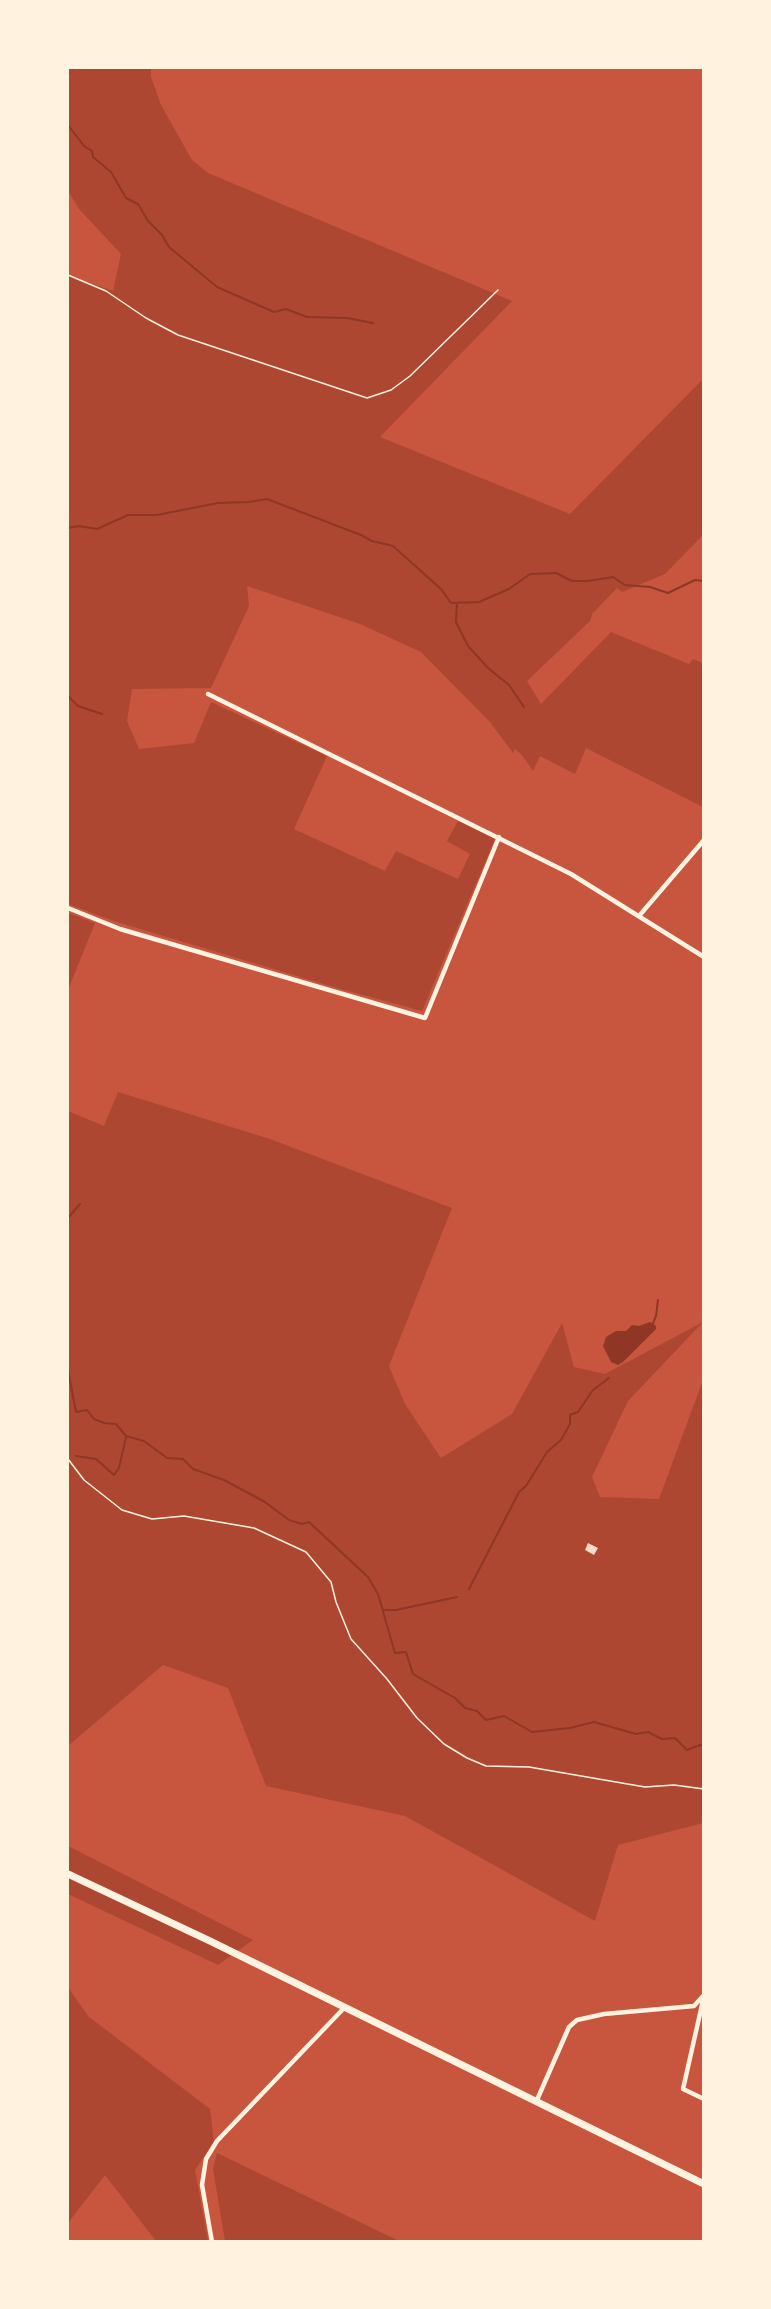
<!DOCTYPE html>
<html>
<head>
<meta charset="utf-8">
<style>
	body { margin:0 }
	#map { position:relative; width:771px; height:2309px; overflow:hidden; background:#c8553d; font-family:"Roboto Condensed",sans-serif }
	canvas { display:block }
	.frame { position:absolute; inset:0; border:69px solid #fff3e0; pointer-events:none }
</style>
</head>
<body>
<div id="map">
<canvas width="771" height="2309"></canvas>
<div class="frame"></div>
</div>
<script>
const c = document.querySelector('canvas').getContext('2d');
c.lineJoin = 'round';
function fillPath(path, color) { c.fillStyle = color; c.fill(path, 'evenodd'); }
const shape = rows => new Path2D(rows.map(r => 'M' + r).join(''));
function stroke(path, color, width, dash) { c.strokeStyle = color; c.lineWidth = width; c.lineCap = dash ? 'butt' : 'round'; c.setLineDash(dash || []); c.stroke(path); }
fillPath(shape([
	[68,68,151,68,151,77,161,105,192,160,208,173,512,301,380,437,570,514,703,379,703,535,665,574,622,592,617,588,592,614,590,621,527,681,541,704,611,632,689,664,693,659,703,663,703,807,586,748,575,774,540,756,533,771,522,755,515,749,513,753,490,722,421,652,360,624,247,586,249,606,211,688,132,689,127,721,139,749,194,743,211,702,327,756,294,829,385,871,396,851,458,879,470,854,447,841,458,821,495,839,422,1011,337,988,117,922,68,904,68,275,113,291,121,254,79,209,68,191],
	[68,913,95,923,68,990],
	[118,1092,270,1139,452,1208,389,1366,405,1404,441,1458,512,1414,562,1323,574,1367,605,1374,703,1322,628,1401,592,1477,600,1497,659,1499,703,1380,703,1823,618,1845,595,1921,405,1816,266,1786,228,1688,163,1665,68,1746,68,1111,104,1126],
	[68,1846,253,1940,218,1965,68,1894],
	[68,1987,88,2016,210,2109,214,2142,195,2170,208,2241,156,2241,105,2175,68,2223],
	[217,2153,399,2241,225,2241,213,2169]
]), '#ae4732');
fillPath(shape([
	[650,1322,656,1326,656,1329,623,1362,618,1365,611,1362,603,1346,606,1337,616,1331,626,1331,632,1325,639,1326]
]), '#8f3625');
stroke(shape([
	[68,125,84,146,92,151,93,157,111,172,126,198,138,204,148,221,162,235,169,247,217,287,274,312,286,309,307,317,347,318,373,323],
	[68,528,79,526,97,529,128,515,157,515,218,503,249,502,267,499,361,535,372,541,393,546,441,589,451,603,479,602,509,589,530,574,556,573,572,581,588,581,613,577,625,585,650,587,668,593,695,580,704,581],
	[457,603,456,622,468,646,488,668,509,685,524,707],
	[68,696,78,706,102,714],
	[68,1218,80,1204],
	[652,1326,656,1316,658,1300],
	[68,1370,76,1412,87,1410,94,1419,104,1423,116,1424,126,1436,144,1441,167,1458,183,1459,193,1469,224,1480,265,1502,289,1520,302,1524,309,1522,368,1577,378,1594,395,1653,406,1652,413,1674,455,1698,465,1708,477,1711,486,1720,504,1716,532,1732,570,1728,594,1722,636,1734,648,1732,662,1739,675,1738,687,1750,700,1745,704,1746],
	[76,1456,96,1459,114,1475,119,1468,126,1437],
	[469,1589,519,1492,526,1486,547,1452,561,1440,570,1424,570,1415,578,1412,593,1390,609,1378],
	[383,1610,396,1610,457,1597]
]), '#8f3625', 2);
fillPath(shape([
	[588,1543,598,1548,594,1555,585,1550]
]), '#f7dbc8');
stroke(shape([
	[68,275,106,291,146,318,178,335,367,398,391,390,410,376,498,290],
	[68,1459,84,1480,122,1510,152,1519,184,1516,254,1528,306,1552,331,1582,336,1602,351,1639,387,1679,417,1718,444,1744,467,1758,486,1766,529,1767,645,1787,674,1785,704,1789]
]), '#fff3e0', 1.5);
stroke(shape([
	[208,694,571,874,704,957],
	[68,908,120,929,425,1018,499,837],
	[639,916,704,840],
	[704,1996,683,2089,704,2099],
	[537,2100,569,2027,577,2020,604,2014,694,2006,704,1995],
	[212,2242,202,2185,206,2159,217,2141,344,2008]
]), '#fff3e0', 4.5);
stroke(shape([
	[68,1874,210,1941,704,2184]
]), '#fff3e0', 7);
</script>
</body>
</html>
